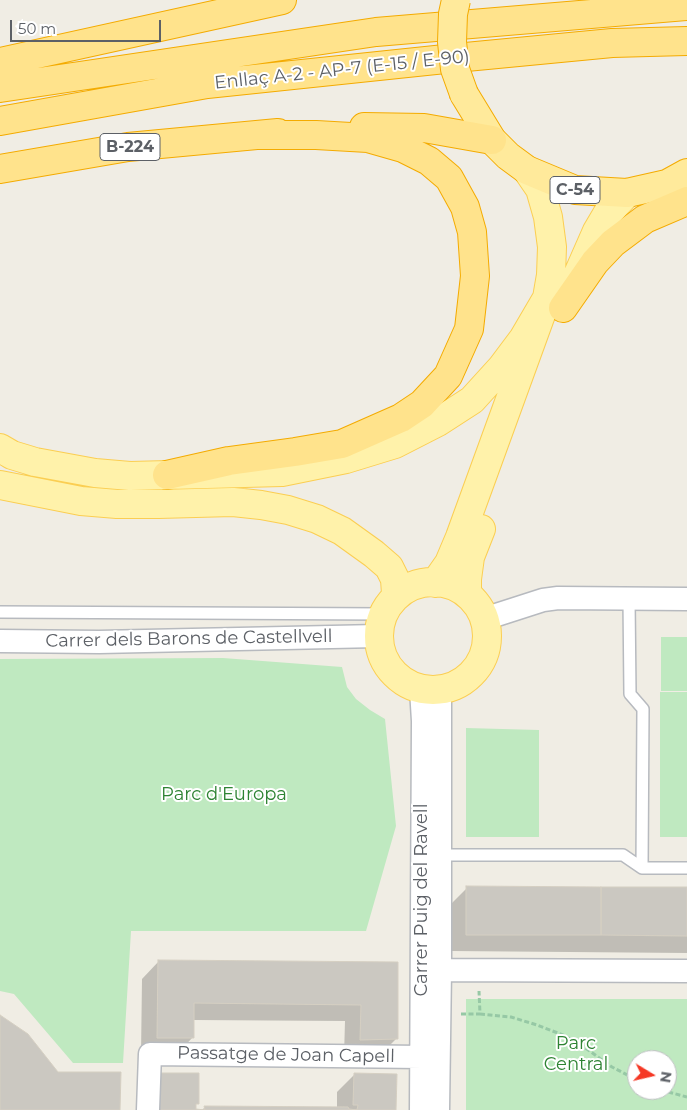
<!DOCTYPE html>
<html>
<head>
<meta charset="utf-8">
<style>
	body { margin:0 }
	#map { position:relative; width:687px; height:1110px; overflow:hidden; background:#f0ede4; font-family:Montserrat,sans-serif }
	canvas { display:block }
	.north { position:absolute; left:627px; top:1050px; width:50px; height:50px; box-sizing:border-box; background:#fff; border:1px solid #bebfc2; border-radius:50%; rotate:99deg; font-size:14px; font-weight:700; line-height:20px; text-align:center; color:#5c6066 }
	.north::after { content:''; display:block; margin:auto; width:18px; height:22px; background:#f53825; clip-path:polygon(50% 0,100% 100%,50% 72%,0 100%) }
	.scale { position:absolute; left:10px; top:20px; width:151px; height:22px; box-sizing:border-box; border:2px solid #5c6066; border-top:0; padding-left:6px; font-size:15px; line-height:18px; white-space:nowrap; color:#5c6066; -webkit-text-stroke:4px #fff; paint-order:stroke }
</style>
</head>
<body>
<div id="map">
<canvas width="687" height="1110"></canvas>
<div class="north">N</div>
<div class="scale">50 m</div>
</div>
<script>
const c = document.querySelector('canvas').getContext('2d');
c.lineJoin = 'round';
function fillPath(path, color) { c.fillStyle = color; c.fill(path, 'evenodd'); }
const shape = rows => new Path2D(rows.map(r => 'M' + r).join(''));
function stroke(path, color, width, dash) { c.strokeStyle = color; c.lineWidth = width; c.lineCap = dash ? 'butt' : 'round'; c.setLineDash(dash || []); c.stroke(path); }
function drawText(font, color, halo, rows, align = 'center') {
  c.font = font + ' Montserrat,sans-serif'; c.lineWidth = 4; c.setLineDash([]); c.textBaseline = 'middle'; c.strokeStyle = halo; c.fillStyle = color; for (const [text, x, y, turn = 0] of rows) {
    c.save(); c.translate(x, y); c.rotate((+turn || 0) * Math.PI / 180); c.textAlign = isNaN(turn) ? turn : align; if (halo) c.strokeText(text, 0, 0); c.fillText(text, 0, 0); c.restore();
  }
}
fillPath(shape([
	[661,637,687,637,687,691,661,691],
	[223,658,342,667,347,687,356,699,370,710,385,719,396,826,366,931,131,931,123,1063,73,1063,14,994,0,991,0,659],
	[660,692,687,692,687,837,660,837],
	[466,728,539,730,539,837,466,837],
	[466,999,687,999,687,1110,466,1110],
	[637,1060,667,1060,667,1090,637,1090]
]), '#bfe9c0');
fillPath(shape([
	[467,888,687,888,687,953,450,951,450,905],
	[159,961,397,963,396,1039,379,1056,344,1056,345,1021,193,1020,193,1037,176,1055,141,1054,142,979],
	[354,1075,395,1110,202,1110,205,1107,337,1108,337,1092]
]), '#0003');
const building = shape([
	[466,886,601,887,601,935,466,935,466,886],
	[601,887,687,887,687,936,601,935,601,887],
	[158,960,398,962,398,1039,360,1040,361,1005,194,1003,194,1038,157,1038,158,960],
	[0,1015,28,1034,58,1072,121,1072,120,1110,0,1110,0,1015],
	[156,1073,199,1073,199,1104,196,1104,196,1109,205,1110,204,1106,348,1107,349,1109,357,1110,358,1105,353,1105,354,1073,397,1074,396,1110,156,1110,156,1073]
]);
fillPath(building, '#cbc8c1');
stroke(building, '#d5cfc2', 1);
const service = shape([
	[629,599,630,694,643,709,642,868],
	[0,612,383,614],
	[440,855,623,855,642,868,687,868]
]);
const minor = shape([
	[484,619,543,600,558,598,687,599],
	[0,641,99,642,378,636],
	[421,689,423,721,421,1110],
	[440,970,687,971],
	[148,1110,150,1054,422,1057],
	[438,1110,440,970,440,690]
]);
const primary = shape([
	[575,281,597,231,607,214,627,193],
	[0,448,12,455,35,462,95,473,130,476,282,472,346,459,395,444,438,422,472,400,502,367,523,339,547,298],
	[0,485,81,501,117,504,158,504,233,502,261,505,288,510,317,519,342,531,374,554,389,567,395,579,396,594],
	'379 636a54 54 0 1 1 108 0a54 54 0 1 1-108 0Z',
	[435,583,449,563,460,537,547,298,551,275,552,247,548,217,540,189,527,170],
	[467,594,467,579,470,557,481,529]
]);
const trunk = shape([
	[464,94,492,140,508,156,527,170,575,190,627,193,667,184,687,173]
]);
const motorway = shape([
	[0,62,282,0],
	[0,88,376,32,687,6],
	[0,121,207,84,445,59,612,43,687,41],
	[364,127,424,128,492,140],
	[0,169,128,147,278,133],
	[563,308,595,262,613,243,645,219,687,201],
	[167,475,229,461,295,452,342,444,401,418,422,404,448,376,469,329,475,276,472,232,465,207,449,178,429,161,403,148,368,138,316,135,261,135]
]);
stroke(service, '#b7babf', 14);
stroke(minor, '#b7babf', 25);
stroke(primary, '#fbce52', 30);
stroke(trunk, '#f4ab00', 30);
stroke(motorway, '#f4ab00', 30);
stroke(shape([
	[461,1014,480,1014,479,991],
	[480,1014,511,1017,537,1025,563,1035,584,1047,612,1067,637,1080],
	[661,1090,687,1097]
]), '#96c8a5', 3, [5, 2.5]);
stroke(service, '#fff', 11);
stroke(minor, '#fff', 22);
stroke(primary, '#fff2aa', 28);
stroke(trunk, '#ffea9b', 28);
stroke(motorway, '#ffe38c', 28);
const trunkBridge = shape([
	[456,0,453,14,452,42,455,69,464,94]
]);
stroke(trunkBridge, '#f4ab00', 30, []);
stroke(trunkBridge, '#ffea9b', 28);
for (const [x, y, w] of [
	[130,147,60],
	[575,190,50]
]) { const box = new Path2D(); box.roundRect(x - w / 2, y - 13.5, w, 27, 4); c.fillStyle = '#fff'; c.fill(box); stroke(box, '#5c6066', 1); }
drawText('bold 16px', '#5c6066', null, [
	["B-224",130,147],
	["C-54",575,190]
]);
drawText('18px', '#5c6066', '#fff', [
	["Enllaç A-2 - AP-7 (E-15 / E-90)",342,70,-6],
	["Carrer dels Barons de Castellvell",189,639,-1],
	["Carrer Puig del Ravell",422,900,-90],
	["Passatge de Joan Capell",286,1055,1]
]);
drawText('18px', '#2e8333', '#fff', [
	["Parc d'Europa",224,795],
	["Parc",576,1044],
	["Central",576,1065]
]);
</script>
</body>
</html>
